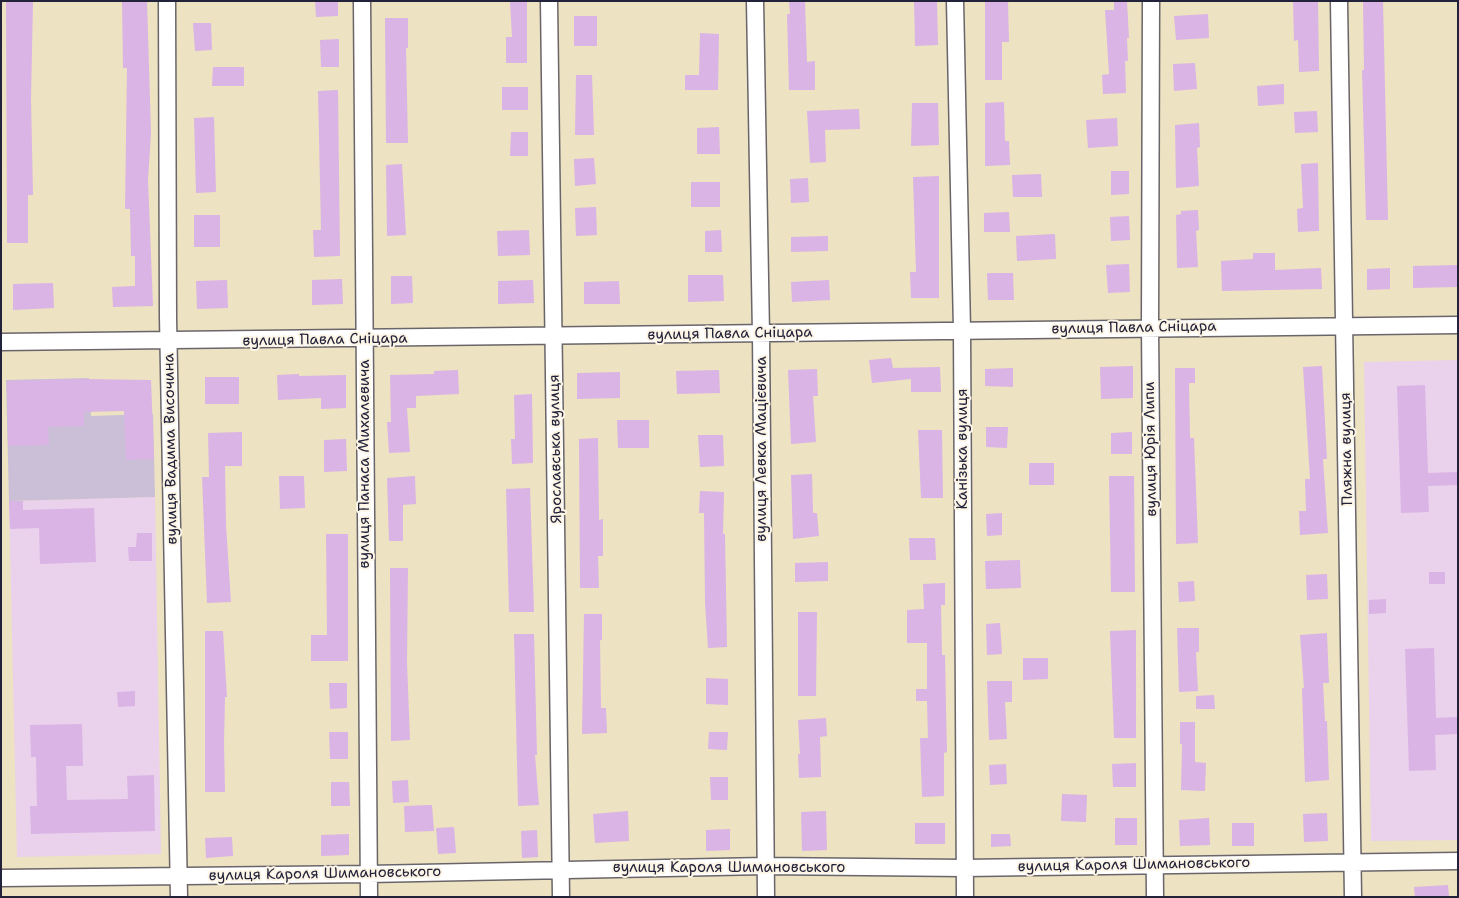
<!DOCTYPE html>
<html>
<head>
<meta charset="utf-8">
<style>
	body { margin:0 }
	#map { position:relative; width:1459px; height:898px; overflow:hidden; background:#ede2c1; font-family:"Shantell Sans",sans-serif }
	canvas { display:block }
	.frame { position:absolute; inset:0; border:2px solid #22223b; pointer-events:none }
</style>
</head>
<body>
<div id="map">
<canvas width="1459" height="898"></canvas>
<div class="frame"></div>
</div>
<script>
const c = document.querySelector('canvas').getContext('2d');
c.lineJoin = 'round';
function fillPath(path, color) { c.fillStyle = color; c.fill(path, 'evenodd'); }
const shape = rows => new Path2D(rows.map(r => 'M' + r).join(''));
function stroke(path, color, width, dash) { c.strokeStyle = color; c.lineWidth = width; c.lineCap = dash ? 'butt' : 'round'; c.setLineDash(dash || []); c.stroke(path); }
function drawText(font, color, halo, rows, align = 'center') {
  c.font = font + ' "Shantell Sans",sans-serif'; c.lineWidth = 4; c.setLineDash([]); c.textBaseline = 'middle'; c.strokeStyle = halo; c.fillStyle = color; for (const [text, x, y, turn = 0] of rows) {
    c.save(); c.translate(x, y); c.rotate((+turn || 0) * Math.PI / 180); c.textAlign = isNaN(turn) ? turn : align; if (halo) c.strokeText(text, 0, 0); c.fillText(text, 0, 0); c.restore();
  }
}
fillPath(shape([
	[1458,360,1458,840,1371,841,1364,362],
	[155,497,161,854,17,857,9,501]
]), '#ead1ec');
fillPath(shape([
	[89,378,91,416,153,414,155,497,9,501,6,380]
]), '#cabfd6');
fillPath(shape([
	[6,1,33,1,31,99,33,195,28,195,28,243,7,243],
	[122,1,147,1,151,133,148,180,153,306,113,307,112,287,135,286,135,256,131,256,130,209,125,209,127,68,123,68],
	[315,1,338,1,338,16,316,17],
	[510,1,527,1,527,63,506,63,506,37,512,37],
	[789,1,805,1,807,62,815,61,815,90,789,90,787,14,790,14],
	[914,1,937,1,938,45,915,46],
	[985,1,1008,1,1009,42,1002,42,1002,80,985,80],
	[1114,1,1127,1,1129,38,1127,38,1128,61,1125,61,1126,93,1103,94,1102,75,1109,74,1105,10,1114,10],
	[1293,1,1318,1,1319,71,1299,72,1298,40,1294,41],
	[1363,1,1383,1,1388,220,1366,220,1362,70,1364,70],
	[1208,14,1209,38,1176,40,1174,16],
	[574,16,597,16,597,46,574,46],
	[385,18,408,18,408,48,406,48,408,143,386,143],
	[193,23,211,23,212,50,195,51],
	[700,33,719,34,718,90,685,90,685,75,699,75],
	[339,39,339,67,321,67,320,40],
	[1195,63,1197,89,1174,91,1173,64],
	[213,67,244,67,244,86,212,86],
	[576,75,592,75,594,135,575,135],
	[1284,84,1284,104,1258,106,1257,86],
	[502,87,528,87,528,110,502,110],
	[338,90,340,256,314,257,313,230,321,230,318,91],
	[1004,102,1005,141,1009,141,1010,165,985,166,985,103],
	[912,103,938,103,939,145,911,146],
	[859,109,860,129,825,130,826,162,810,163,807,111],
	[1317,111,1318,132,1295,133,1294,112],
	[214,117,216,192,196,193,194,118],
	[1117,118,1118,146,1088,148,1086,120],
	[1199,123,1200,147,1197,148,1199,186,1176,188,1175,125],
	[719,127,720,154,697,154,697,128],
	[511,132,528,132,528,156,510,156],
	[594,158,596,184,575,186,574,159],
	[1318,163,1319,231,1298,232,1297,209,1303,208,1301,164],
	[402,164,406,235,387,236,386,165],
	[1111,171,1129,171,1129,194,1111,195],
	[1041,174,1042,197,1013,197,1012,175],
	[939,176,939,298,911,298,910,272,916,272,913,177],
	[808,178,809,202,791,203,790,179],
	[691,182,720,182,720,207,691,207],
	[596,207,597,235,576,236,575,208],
	[1198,210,1199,230,1196,231,1198,267,1177,268,1176,215,1181,214,1181,211],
	[1009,212,1010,232,984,232,984,213],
	[194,215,220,215,220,247,194,247],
	[1129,216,1130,240,1111,241,1110,217],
	[529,230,530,255,498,256,497,231],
	[721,230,722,252,705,252,705,231],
	[1055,234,1056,259,1017,261,1016,236],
	[828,236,828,251,791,252,791,237],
	[1253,253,1275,253,1275,270,1321,268,1322,289,1222,291,1221,261,1253,259],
	[1129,264,1130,292,1108,293,1106,265],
	[1458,265,1458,287,1413,288,1413,266],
	[1390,268,1390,289,1367,290,1367,269],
	[987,273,1013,273,1014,300,988,300],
	[688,275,723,275,724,301,688,302],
	[391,276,412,276,413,303,391,304],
	[342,279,343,304,312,305,312,280],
	[227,280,228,308,197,309,196,281],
	[533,280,534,303,498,304,498,281],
	[829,280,830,300,792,302,791,282],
	[619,281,620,304,584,304,584,282],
	[53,283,54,308,13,310,13,284],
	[891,358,893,368,940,367,941,392,911,392,911,379,872,383,869,360],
	[1133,366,1133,398,1101,399,1100,367],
	[1322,366,1327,459,1323,459,1328,533,1300,535,1299,511,1306,511,1305,479,1310,479,1303,367],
	[1013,368,1013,387,985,386,985,369],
	[1175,368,1195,368,1195,383,1189,383,1190,438,1194,438,1198,543,1176,544],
	[817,369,818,396,813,396,816,442,791,444,788,370],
	[458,370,459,394,416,396,416,408,407,408,410,452,389,453,387,422,391,422,390,375,434,374,434,371],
	[719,370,720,393,677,394,676,371],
	[620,372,620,398,577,399,577,373],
	[299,374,299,376,346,375,346,408,321,409,321,398,278,400,277,375],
	[205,377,239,377,239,404,205,404],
	[80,379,151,380,154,459,126,460,124,411,84,412,84,426,48,427,49,445,8,446,7,381],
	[1425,385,1428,473,1458,472,1458,485,1428,486,1429,512,1401,513,1397,386],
	[532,394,533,463,512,464,511,439,515,439,514,395],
	[617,420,649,420,649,448,618,448],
	[986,427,1008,427,1007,448,986,447],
	[918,430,942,430,943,498,921,498],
	[242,432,242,466,225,466,226,525,231,602,207,603,202,477,209,477,208,433],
	[1132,432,1132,454,1111,454,1111,433],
	[698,435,723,435,724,466,700,467],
	[598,438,599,520,603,519,603,556,598,556,599,588,580,588,579,439],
	[346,439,347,471,324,472,324,440],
	[1029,463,1054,463,1054,485,1029,485],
	[812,474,813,513,817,513,819,536,793,539,791,475],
	[279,476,304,476,305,508,280,509],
	[415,476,416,504,403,505,403,541,389,541,387,478],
	[1109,476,1134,476,1135,592,1111,592],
	[530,488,534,612,509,612,506,489],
	[700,491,724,492,723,534,725,534,727,647,708,648,705,603,704,513,699,513],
	[9,501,23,501,23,510,94,508,96,562,40,564,39,528,10,529],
	[1002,513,1002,535,987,536,986,514],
	[137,533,152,533,152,561,129,561,128,547,136,547],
	[326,534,348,534,348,661,311,661,311,635,327,635],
	[909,538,935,538,936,560,910,560],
	[1020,560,1021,588,986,589,985,561],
	[828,562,828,581,795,582,795,563],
	[390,568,408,568,407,662,410,740,391,741],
	[1429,572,1445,572,1445,584,1429,584],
	[1327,574,1328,599,1307,600,1306,575],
	[1194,581,1195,601,1179,602,1178,582],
	[945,583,945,605,941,605,942,655,945,655,946,709,947,752,944,753,944,796,922,797,920,738,928,738,927,701,916,701,916,689,927,689,927,643,907,643,907,610,924,609,923,584],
	[1386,599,1386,613,1369,614,1369,600],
	[798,612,817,612,816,696,798,696],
	[584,614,602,614,602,640,600,640,601,708,606,708,607,733,582,734],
	[1000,623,1002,654,987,655,986,624],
	[1177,628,1199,628,1199,652,1196,652,1198,691,1179,692],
	[1136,630,1136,738,1114,738,1110,631],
	[205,631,223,631,227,697,225,697,224,743,225,792,205,792],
	[1327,633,1329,683,1323,683,1325,721,1327,721,1329,780,1305,782,1302,688,1304,688,1300,635],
	[514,634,534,634,537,755,535,755,539,805,518,806],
	[1434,648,1436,718,1458,717,1458,734,1435,735,1436,770,1409,771,1405,649],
	[1023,658,1048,658,1048,679,1023,680],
	[706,678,728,679,728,705,706,704],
	[987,681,1012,681,1012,702,1005,702,1007,739,989,740],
	[329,683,347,683,347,708,330,709],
	[135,691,135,706,118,707,117,692],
	[1214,695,1215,709,1196,709,1196,696],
	[826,718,827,736,820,737,821,777,799,778,798,754,800,754,798,720],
	[1180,722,1195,722,1195,762,1206,763,1205,791,1181,790,1182,744,1180,744],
	[82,724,83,766,66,766,67,800,128,799,127,776,154,775,155,831,31,834,30,806,37,806,36,757,31,757,30,725],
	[329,732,348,732,348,759,330,759],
	[709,732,728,732,727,750,708,749],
	[1136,763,1136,787,1113,787,1112,764],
	[1006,764,1007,784,990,785,989,765],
	[710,777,728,777,728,800,711,800],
	[408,780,409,802,393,803,392,781],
	[331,782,349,782,350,806,331,806],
	[1062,794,1087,795,1086,822,1061,821],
	[432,805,434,831,405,832,404,806],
	[628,811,629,841,595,843,593,814],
	[826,811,827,850,802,851,801,812],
	[1327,813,1328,841,1304,842,1303,814],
	[1115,818,1137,818,1137,845,1115,845],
	[1209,818,1210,845,1180,846,1179,820],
	[915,823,945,823,945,844,915,844],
	[1232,823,1254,823,1254,846,1232,846],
	[454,827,456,853,438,854,436,828],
	[730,829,730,850,706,851,706,830],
	[537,830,538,857,522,858,521,831],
	[349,834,349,855,321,856,321,835],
	[991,834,1010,834,1011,846,991,847],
	[232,837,233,856,206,858,205,838],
	[1448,885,1449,897,1415,897,1414,887]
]), '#d9b4e5');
const street = shape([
	[167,1,168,317,179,897],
	[362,1,369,897],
	[549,1,561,897],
	[755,1,761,334,766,897],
	[955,1,962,330,965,897],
	[1151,1,1150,327,1155,897],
	[1339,1,1353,897],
	[1,342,1458,325],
	[1,878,369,874,765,866,964,868,1458,861]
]);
stroke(street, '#69656a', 19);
stroke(street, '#fff', 16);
drawText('15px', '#22223b', '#fcf5e5', [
	["вулиця Павла Сніцара",1134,328,-1],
	["вулиця Павла Сніцара",730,334,-1],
	["вулиця Павла Сніцара",325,340,-1],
	["вулиця Вадима Височина",171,449,-91],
	["Ярославська вулиця",556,449,-91],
	["вулиця Левка Мацієвича",762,449,-90],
	["Канізька вулиця",963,449,-90],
	["вулиця Юрія Липи",1151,449,-91],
	["Пляжна вулиця",1347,449,-91],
	["вулиця Панаса Михалевича",365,464,-90],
	["вулиця Кароля Шимановського",1134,865,-1],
	["вулиця Кароля Шимановського",729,868],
	["вулиця Кароля Шимановського",325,874,-1]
]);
</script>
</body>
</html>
